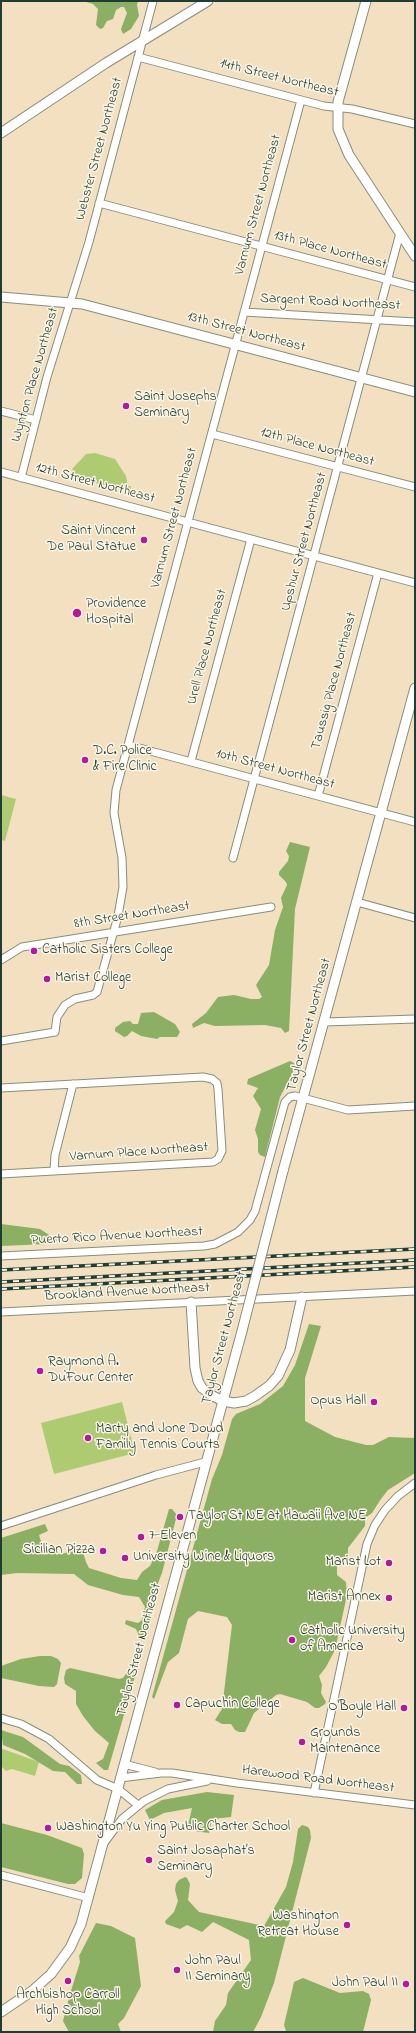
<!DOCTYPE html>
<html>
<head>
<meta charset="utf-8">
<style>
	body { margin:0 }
	#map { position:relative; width:416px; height:2033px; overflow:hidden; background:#f2e0c1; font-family:"Indie Flower",sans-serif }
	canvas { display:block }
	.frame { position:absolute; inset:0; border:2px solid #1f3d34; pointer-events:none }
</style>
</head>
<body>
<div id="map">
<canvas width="416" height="2033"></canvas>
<div class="frame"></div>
</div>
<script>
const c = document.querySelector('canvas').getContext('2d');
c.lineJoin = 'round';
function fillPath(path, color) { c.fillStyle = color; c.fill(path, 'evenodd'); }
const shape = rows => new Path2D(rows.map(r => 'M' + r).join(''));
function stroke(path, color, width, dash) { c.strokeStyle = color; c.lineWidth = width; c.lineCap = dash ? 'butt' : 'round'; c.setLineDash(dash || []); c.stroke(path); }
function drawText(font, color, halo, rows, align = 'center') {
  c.font = font + ' "Indie Flower",sans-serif'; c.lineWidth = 3; c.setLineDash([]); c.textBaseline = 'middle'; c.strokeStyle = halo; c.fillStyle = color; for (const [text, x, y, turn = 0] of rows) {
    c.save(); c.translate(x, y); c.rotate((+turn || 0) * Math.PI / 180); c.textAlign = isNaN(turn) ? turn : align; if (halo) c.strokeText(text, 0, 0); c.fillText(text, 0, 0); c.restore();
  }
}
fillPath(shape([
	[95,453,115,459,126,476,128,486,131,486,130,492,69,476,73,468,86,454],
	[1,795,16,799,5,841,1,840],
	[122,1402,135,1453,54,1474,41,1423],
	[3,1749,39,1762,35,1776,12,1769,6,1771,1,1766,1,1751]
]), '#afcb71');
fillPath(shape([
	[83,1,138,1,137,5,139,16,131,29,123,34,121,29,127,13,124,7,121,7,116,10,113,19,107,21,103,28,100,29,96,25,98,9,93,4],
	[290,842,310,847,295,909,289,1031,285,1033,281,1028,265,1025,215,1026,204,1023,193,1028,192,1024,206,1013,218,997,234,995,251,999,259,999,262,997,256,985,269,965,275,930,283,907,281,898,287,885,286,882,279,875,279,872,288,861,289,856,286,851],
	[154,1012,175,1024,180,1032,177,1037,160,1037,157,1039,141,1036,132,1031,127,1036,124,1037,115,1031,115,1028,123,1022,130,1021,133,1024,138,1024,141,1013],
	[290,1061,294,1063,295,1068,280,1097,265,1157,260,1155,258,1152,258,1139,255,1130,261,1109,253,1096,258,1088,247,1084,248,1079],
	[1,1224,40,1229,57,1240,55,1243,46,1244,1,1246],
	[309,1324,321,1326,305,1378,305,1421,335,1437,366,1445,373,1445,389,1437,415,1438,415,1473,388,1490,381,1499,372,1513,365,1518,365,1526,348,1548,348,1556,337,1566,337,1575,346,1582,347,1595,335,1650,326,1667,319,1676,322,1685,321,1693,326,1702,325,1704,319,1708,315,1708,307,1702,280,1694,276,1695,254,1713,245,1732,239,1732,235,1730,231,1724,222,1724,215,1720,222,1709,232,1625,227,1617,198,1611,188,1619,179,1653,168,1662,154,1699,152,1697,212,1479,222,1455,232,1419,236,1414,260,1404,283,1386,295,1365],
	[169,1509,172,1509,177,1515,162,1573,151,1601,150,1620,143,1637,139,1636,136,1629,125,1624,126,1620,138,1623,142,1620,145,1607,139,1597,123,1595,88,1585,74,1574,17,1573,1,1575,1,1538,45,1524,48,1531,39,1535,44,1551,61,1554,82,1549,86,1562,89,1568,121,1578,137,1580,142,1572,150,1566,157,1551],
	[40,1656,51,1656,58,1659,61,1663,57,1684,54,1687,39,1686,1,1678,1,1666,21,1659],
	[135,1661,138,1662,138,1666,108,1770,104,1770,96,1763,103,1759,109,1743,95,1731,83,1716,76,1704,76,1691,65,1684,64,1678,66,1670,70,1668,119,1679,123,1678],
	[1,1730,23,1737,60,1764,69,1766,81,1775,82,1784,77,1784,65,1772,53,1771,25,1754,3,1745],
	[207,1792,234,1795,231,1817,212,1819,209,1833,187,1830,192,1808,164,1813,150,1820,145,1810,162,1800],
	[1,1823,47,1835,82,1848,84,1854,82,1878,75,1884,68,1884,1,1867],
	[302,1825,308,1827,310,1830,311,1838,274,1983,261,2017,253,2032,213,2032,215,2021,226,2005,228,1993,251,1960,249,1940,213,1922,202,1932,187,1925,180,1929,166,1924,165,1921,174,1912,178,1901,175,1890,176,1884,179,1880,185,1877,187,1878,190,1884,188,1900,199,1912,264,1926,286,1887,293,1862,298,1829],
	[96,1923,111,1926,135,1938,141,1986,124,2018,118,2024,121,2032,69,2032,63,2021,70,1994,80,1962,79,1956],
	[303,1978,340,1993,363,1991,369,1994,371,2000,363,2032,286,2031,284,2025,294,1982]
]), '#8baf63');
const minor = shape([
	[138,57,324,106,352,109,415,124],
	[99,203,415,287],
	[244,312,415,322],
	[1,411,36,420],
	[212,434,415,487],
	[1,472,415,583],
	[21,478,47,377,89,242,153,1],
	[128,745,415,822],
	[191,761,251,539],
	[318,796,378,573],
	[233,858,400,233],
	[357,902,415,918],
	[1,960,22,947,271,907],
	[325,1022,415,1019],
	[1,1041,55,1032,57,1017,65,1005,75,999,93,995,97,992,118,916,123,887,122,858,114,813,116,790,301,100],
	[1,1088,203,1077,212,1079,217,1083,218,1089,222,1151,218,1159,213,1162,1,1174],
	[54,1171,55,1155,73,1084],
	[1,1256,204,1246,215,1244,238,1232,250,1220,255,1211,283,1109,285,1102,290,1097,295,1096,348,1110,415,1106],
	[1,1312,415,1291],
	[1,1526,156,1475,205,1462],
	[1,1718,21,1724,49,1739,97,1780,118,1789,138,1805],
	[124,1764,155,1772],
	[120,1778,161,1773,172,1773,237,1783,415,1805],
	[314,1793,367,1544,375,1525,385,1510,398,1496,415,1483],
	[104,1843,122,1819,144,1801,168,1789,207,1781],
	[1,1875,89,1898]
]);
const major = shape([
	[366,1,338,102,338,129,349,155,415,256],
	[1,133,106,63,208,1],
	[1,297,82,304,415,392],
	[283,1171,415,688],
	[191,1302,195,1368,198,1381,202,1388,211,1395,223,1401,234,1403,246,1401,255,1396,269,1386,278,1376,290,1350,302,1297],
	[1,2012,32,1991,51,1974,70,1948,81,1924,242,1331]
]);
stroke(minor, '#888e7a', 9);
stroke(major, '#888e7a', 11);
stroke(minor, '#fff', 7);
stroke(major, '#fff', 9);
const rail = shape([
	[1,1270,415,1249],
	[1,1282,415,1260],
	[1,1289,415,1267]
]);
stroke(rail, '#1f3d34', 3.5);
stroke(rail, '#fcf5e5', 2, [6]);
const majorBridge = shape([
	[242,1331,283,1171]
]);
stroke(majorBridge, '#888e7a', 11, []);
stroke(majorBridge, '#fff', 9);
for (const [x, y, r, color] of [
	[126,406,4,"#b5179e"],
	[144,540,4,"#b5179e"],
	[77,613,5,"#b5179e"],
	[85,760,4,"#b5179e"],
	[34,951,4,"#b5179e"],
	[47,979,4,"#b5179e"],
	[40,1371,4,"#b5179e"],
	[374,1402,4,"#b5179e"],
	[88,1438,4,"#b5179e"],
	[180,1517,4,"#b5179e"],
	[141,1537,4,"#b5179e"],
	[103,1551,4,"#b5179e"],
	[125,1558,4,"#b5179e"],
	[389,1563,4,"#b5179e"],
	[389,1598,4,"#b5179e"],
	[292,1640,4,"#b5179e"],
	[177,1705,4,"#b5179e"],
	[404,1708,4,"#b5179e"],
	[302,1742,4,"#b5179e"],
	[48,1828,4,"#b5179e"],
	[149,1860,4,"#b5179e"],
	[347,1925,4,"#b5179e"],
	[177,1970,4,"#b5179e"],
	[68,1981,4,"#b5179e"],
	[406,1984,4,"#b5179e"]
]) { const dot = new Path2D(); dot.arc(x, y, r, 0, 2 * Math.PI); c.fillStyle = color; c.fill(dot); stroke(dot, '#fcf5e5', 1.5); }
drawText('14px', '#1f3d34', '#fcf5e5', [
	["14th Street Northeast",279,79,14],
	["Webster Street Northeast",100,149,-75],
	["Varnum Street Northeast",259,205,-75],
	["13th Place Northeast",330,251,15],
	["Sargent Road Northeast",330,303,3],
	["13th Street Northeast",246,333,15],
	["Wynton Place Northeast",36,375,-74],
	["12th Place Northeast",317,448,15],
	["12th Street Northeast",95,484,15],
	["Varnum Street Northeast",175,518,-75],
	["Upshur Street Northeast",305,542,-75],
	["Urell Place Northeast",208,647,-75],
	["Taussig Place Northeast",335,681,-75],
	["10th Street Northeast",275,770,15],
	["8th Street Northeast",132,916,-9],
	["Taylor Street Northeast",310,1025,-75],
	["Varnum Place Northeast",139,1153,-4],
	["Puerto Rico Avenue Northeast",117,1237,-3],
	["Brookland Avenue Northeast",127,1293,-3],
	["Taylor Street Northeast",225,1338,-75],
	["Taylor Street Northeast",140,1650,-75],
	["Harewood Road Northeast",318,1780,7]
]);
drawText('14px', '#1f3d34', '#fcf5e5', [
	["Saint Josephs",134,398],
	["Seminary",134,414],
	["Saint Vincent",136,532,"right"],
	["De Paul Statue",136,548,"right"],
	["Providence",86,605],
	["Hospital",86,621],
	["D.C. Police",93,752],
	["& Fire Clinic",93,768],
	["Catholic Sisters College",42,951],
	["Marist College",55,979],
	["Raymond A.",48,1363],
	["DuFour Center",48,1379],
	["Opus Hall",366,1402,"right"],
	["Marty and Jone Dowd",96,1430],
	["Family Tennis Courts",96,1446],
	["Taylor St NE at Hawaii Ave NE",188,1517],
	["7-Eleven",149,1537],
	["Sicilian Pizza",95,1551,"right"],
	["University Wine & Liquors",133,1558],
	["Marist Lot",381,1563,"right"],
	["Marist Annex",381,1598,"right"],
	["Catholic University",300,1632],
	["of America",300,1648],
	["Capuchin College",185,1705],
	["O'Boyle Hall",396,1708,"right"],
	["Grounds",310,1734],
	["Maintenance",310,1750],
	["Washington Yu Ying Public Charter School",56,1828],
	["Saint Josaphat’s",157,1852],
	["Seminary",157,1868],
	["Washington",339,1917,"right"],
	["Retreat House",339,1933,"right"],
	["John Paul",185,1962],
	["II Seminary",185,1978],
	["John Paul II",398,1984,"right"],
	["Archbishop Carroll",68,1996,"center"],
	["High School",68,2012,"center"]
], 'left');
</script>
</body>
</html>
